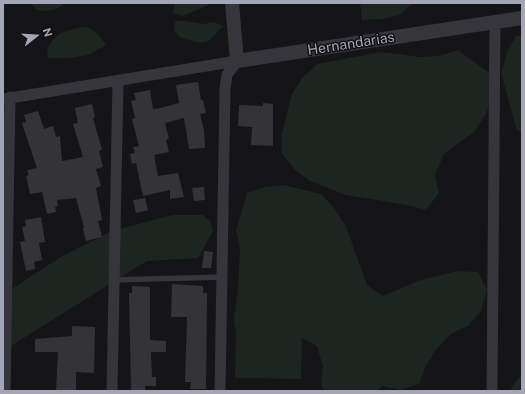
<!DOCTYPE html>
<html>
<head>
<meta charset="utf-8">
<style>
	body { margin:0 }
	#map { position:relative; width:525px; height:394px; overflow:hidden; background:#151416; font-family:"Public Sans",sans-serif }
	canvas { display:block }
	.frame { position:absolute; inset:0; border:4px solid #a5a5b8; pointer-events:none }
	.north { position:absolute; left:16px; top:16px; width:40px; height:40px; -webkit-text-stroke:3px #100f11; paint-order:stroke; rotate:73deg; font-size:11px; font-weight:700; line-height:16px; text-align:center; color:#a5a5b8 }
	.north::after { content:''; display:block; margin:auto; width:14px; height:18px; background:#a5a5b8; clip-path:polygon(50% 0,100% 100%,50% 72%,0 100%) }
</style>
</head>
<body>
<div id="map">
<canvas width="525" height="394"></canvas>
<div class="frame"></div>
<div class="north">N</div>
</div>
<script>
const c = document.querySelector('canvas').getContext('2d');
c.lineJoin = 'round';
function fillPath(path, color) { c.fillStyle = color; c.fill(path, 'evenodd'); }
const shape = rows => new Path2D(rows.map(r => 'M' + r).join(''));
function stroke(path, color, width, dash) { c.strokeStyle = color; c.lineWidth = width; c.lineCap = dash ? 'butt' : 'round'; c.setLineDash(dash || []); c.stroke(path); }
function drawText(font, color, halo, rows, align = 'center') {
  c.font = font + ' "Public Sans",sans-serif'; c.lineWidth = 3; c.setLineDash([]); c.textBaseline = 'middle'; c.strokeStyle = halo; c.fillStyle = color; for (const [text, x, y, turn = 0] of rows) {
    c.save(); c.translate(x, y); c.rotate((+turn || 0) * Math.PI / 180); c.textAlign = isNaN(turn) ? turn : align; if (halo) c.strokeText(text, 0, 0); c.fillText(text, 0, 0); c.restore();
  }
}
fillPath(shape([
	[31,3,65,3,57,9,46,11,36,10],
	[175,3,212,3,183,16,173,13],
	[360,3,412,3,401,14,383,19,362,20],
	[175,21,185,21,204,24,214,22,223,26,209,41,200,43,181,38,174,31],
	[81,27,90,28,98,34,106,45,88,55,69,58,48,58,47,48,53,40,60,33],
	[522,35,522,132,517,131,501,73,507,52,516,36],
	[458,50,491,74,492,95,486,114,475,131,444,154,435,175,439,193,426,210,407,205,346,195,310,181,295,170,282,154,282,134,292,94,302,78,317,64,381,52,420,57,439,56],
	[284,185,321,194,334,208,346,226,367,285,383,296,420,280,458,271,478,272,487,290,481,311,468,326,451,334,437,348,426,366,419,384,400,390,382,386,377,391,324,391,321,385,323,367,317,346,302,338,301,379,235,378,236,332,234,320,238,288,240,250,236,230,247,193,264,187],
	[172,215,203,215,210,221,213,231,198,258,147,261,3,351,7,292,59,258,112,231],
	[522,374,522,391,510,391,513,385]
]), '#1c251f');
fillPath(shape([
	[198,82,201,100,203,100,206,113,200,114,204,131,205,148,189,149,184,118,165,123,169,139,166,140,169,152,154,155,158,176,178,173,184,197,170,199,170,190,143,196,136,163,132,164,130,154,135,153,133,147,139,146,132,119,135,118,131,101,136,100,134,93,150,90,153,109,160,108,179,103,176,85],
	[263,103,273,104,273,146,251,145,252,127,238,126,239,105,263,106],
	[92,104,95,117,93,118,102,150,99,151,103,167,96,169,101,186,96,188,102,220,98,221,102,237,86,241,83,228,84,227,76,198,57,200,58,206,55,207,56,212,47,214,42,192,30,194,26,176,29,175,27,170,37,168,22,123,26,122,24,115,38,111,44,129,53,126,56,137,60,136,62,161,83,157,73,124,78,123,75,108],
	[204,187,205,200,194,201,192,188],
	[145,198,148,210,136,213,133,200],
	[41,217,45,242,39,243,42,260,34,262,35,269,26,271,20,242,25,241,22,227,26,226,25,220],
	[204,251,213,252,211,268,202,268],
	[172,284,203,286,203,293,207,293,206,389,190,389,191,382,185,382,187,317,171,317],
	[132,286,150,287,150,340,166,341,166,352,151,352,152,377,156,377,156,386,145,386,145,390,131,390,129,293,132,293],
	[72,326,95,327,94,373,76,372,76,390,56,391,58,352,35,352,35,339,72,336]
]), '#343438');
stroke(shape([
	[114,280,222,277]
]), '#36353c', 5.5);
stroke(shape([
	[4,99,237,61],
	[5,391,10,97],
	[112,391,118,80],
	[220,391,225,89,227,75,237,61],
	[492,391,495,22]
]), '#36353c', 11);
stroke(shape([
	[232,3,237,61,522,18]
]), '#36353c', 14);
drawText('14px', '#a5a5b8', '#100f11', [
	["Hernandarias",351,44,-9]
]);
</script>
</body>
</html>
